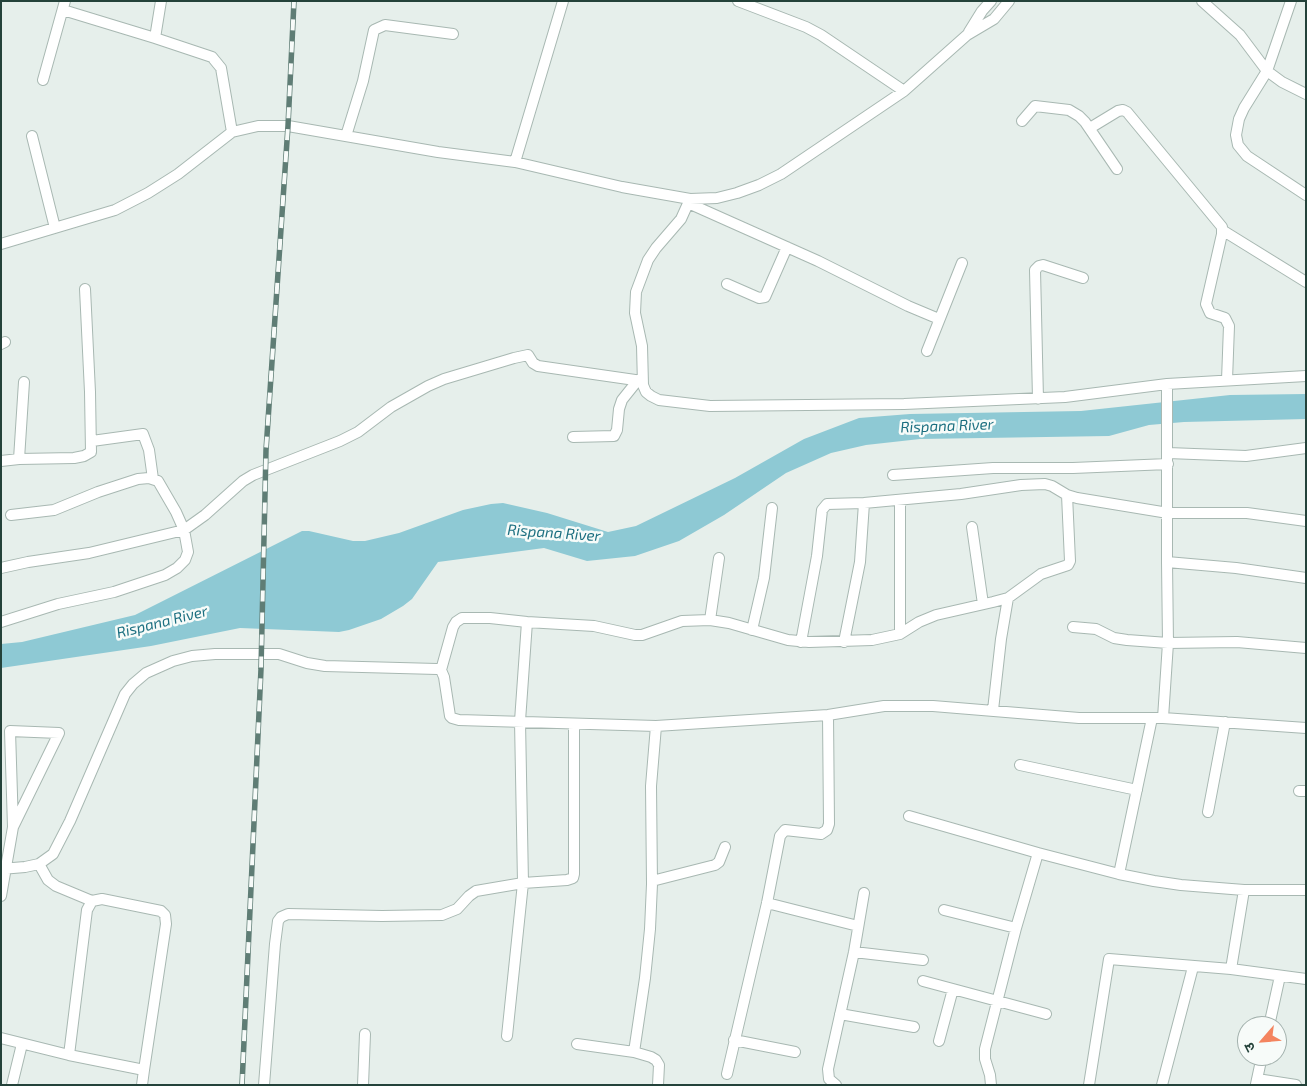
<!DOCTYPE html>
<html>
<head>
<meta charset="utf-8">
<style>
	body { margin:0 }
	#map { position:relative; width:1307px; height:1086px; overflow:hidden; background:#e6efeb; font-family:"Exo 2","Noto Sans Devanagari",sans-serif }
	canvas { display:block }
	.frame { position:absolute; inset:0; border:2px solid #24423a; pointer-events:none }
	.north { position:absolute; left:1237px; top:1016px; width:50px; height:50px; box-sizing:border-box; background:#f7fbf9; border:1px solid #a3b1ad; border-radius:50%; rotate:243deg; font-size:14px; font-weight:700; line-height:20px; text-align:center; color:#24423a }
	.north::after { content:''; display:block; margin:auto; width:18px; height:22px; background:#f4845f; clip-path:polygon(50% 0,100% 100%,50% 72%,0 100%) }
</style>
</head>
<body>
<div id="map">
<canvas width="1307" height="1086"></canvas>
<div class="frame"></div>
<div class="north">उ</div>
</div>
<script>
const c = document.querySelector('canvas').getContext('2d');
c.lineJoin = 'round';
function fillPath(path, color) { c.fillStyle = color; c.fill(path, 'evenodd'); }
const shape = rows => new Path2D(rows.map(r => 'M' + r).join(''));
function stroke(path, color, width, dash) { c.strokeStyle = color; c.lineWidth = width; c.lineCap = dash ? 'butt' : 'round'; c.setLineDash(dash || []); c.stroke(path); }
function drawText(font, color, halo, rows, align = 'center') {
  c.font = font + ' "Exo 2",sans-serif'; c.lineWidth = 5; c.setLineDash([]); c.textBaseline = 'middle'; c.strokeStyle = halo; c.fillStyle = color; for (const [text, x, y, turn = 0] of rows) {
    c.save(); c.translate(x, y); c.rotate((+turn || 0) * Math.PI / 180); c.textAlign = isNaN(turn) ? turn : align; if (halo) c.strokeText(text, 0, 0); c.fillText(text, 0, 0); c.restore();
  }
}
fillPath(shape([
	[1306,394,1306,419,1184,422,1149,425,1109,436,920,439,866,445,831,453,786,473,724,515,679,541,635,556,587,561,544,548,438,562,412,599,403,606,381,619,349,630,339,632,240,628,151,646,1,668,1,644,22,642,135,615,302,531,309,531,353,541,365,541,399,533,463,510,491,504,503,503,547,513,608,532,636,526,735,478,804,439,859,418,910,414,1081,411,1230,395]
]), '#8ec9d4');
const minor = shape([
	[738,1,806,27,821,35,904,91],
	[1202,1,1240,35,1267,71,1282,82,1306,94],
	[1291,1,1267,71,1244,108,1239,119,1236,135,1238,145,1247,156,1306,195],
	[63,10,155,38,212,57,221,68,232,132],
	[969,32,982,11,991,1],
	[155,38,161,1],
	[43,80,65,1],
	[1022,121,1035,106,1069,110,1079,116,1085,122,1117,169],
	[1090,128,1118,111,1123,110,1127,112,1222,227,1222,234,1206,304,1210,313,1225,318,1229,326,1227,380],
	[32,136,55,228],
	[346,136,363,81,374,30,385,25,453,34],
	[515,162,563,1],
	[690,199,681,219,656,248,648,260,636,292,635,313,642,346,643,385,646,392,651,396,659,400,710,406,904,404,1065,397,1167,384,1306,376],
	[688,203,818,261,908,306,939,319],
	[1222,230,1306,282],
	[1,244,115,210,148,193,178,174,232,132,258,126,288,126,438,152,515,162,622,187,690,199,717,198,737,193,759,185,781,174,904,91,967,35,994,19,1009,1],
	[727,284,759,298,765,297,787,247],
	[1,344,5,342],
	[927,351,962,263],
	[1167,384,1167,562,1236,568,1306,578],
	[1038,399,1035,270,1039,266,1043,265,1083,278],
	[573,437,614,436,617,430,619,409,622,400,638,380],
	[92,441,143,434,149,450,153,479],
	[1168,453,1246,456,1306,448],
	[19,459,74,458,84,456,91,452,90,392,85,289],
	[1,461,19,459,24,382],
	[893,475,993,468,1073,468,1168,464],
	[972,527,983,604],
	[1,568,28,562,89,553,184,530,205,515,243,481,253,475,340,441,358,432,391,407,428,386,444,379,514,358,528,355,533,363,538,366,642,381],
	[710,620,719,558],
	[1,622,58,604,114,592,165,575,177,568,185,560,188,552,184,530,176,512,158,481,149,478,138,479,98,492,54,510,11,515],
	[1073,627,1096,629,1114,638,1127,640,1168,643,1237,642,1306,648],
	[752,630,764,578,772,508],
	[900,634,900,500],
	[801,642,817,556,822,510,827,504,864,503,961,494,1021,485,1045,484,1052,486,1067,495,1077,498,1168,513,1247,513,1306,521],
	[844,642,860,562,864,503],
	[441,670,453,627,456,622,462,618,490,618,527,622,594,626,635,635,642,635,682,621,710,620,729,623,788,640,809,642,872,640,900,634,919,622,936,615,993,602,1008,598,1041,574,1068,565,1070,561,1067,495],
	[993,710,1001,639,1008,598],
	[1163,718,1168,643,1167,562],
	[1020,765,1137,790],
	[1299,791,1306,791],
	[1208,812,1225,722],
	[909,816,1038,853,1119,874,1154,881,1181,885,1244,890,1306,890],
	[39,864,48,880,56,886,92,901,102,899,161,911,165,915,166,924,144,1070],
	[1,869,25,867,39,864,53,854,70,821,125,694,133,684,146,673,173,661,192,656,215,654,279,654,307,663,325,666,437,669,441,670,444,677,450,716,452,718,459,720,656,726,828,715,884,706,933,706,1079,718,1163,718,1306,728],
	[1119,874,1152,718],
	[652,881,715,865,719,862,725,847],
	[1,896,13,827,10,731,59,733,13,827],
	[767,903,858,926],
	[944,910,1016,928],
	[854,952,923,960],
	[1231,969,1306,979],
	[923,981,1046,1014],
	[840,1014,914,1027],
	[1269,1026,1280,976],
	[507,1036,523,883,520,721,527,622],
	[1,1038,69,1055,87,910,92,901],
	[734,1040,795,1052],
	[939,1041,953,989],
	[577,1044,634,1052,651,1057,656,1060,659,1065,658,1085],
	[634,1052,645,978,650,929,652,884,651,786,656,726],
	[69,1055,144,1070,142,1085],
	[727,1074,767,903,780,836,785,830,821,834,827,830,829,824,828,715],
	[1257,1079,1296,1085],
	[1256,1084,1262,1056],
	[12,1085,22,1044],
	[264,1085,275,944,278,921,281,917,288,914,382,916,442,915,457,909,469,896,476,891,523,883,567,880,573,878,574,874,574,724],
	[363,1085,365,1034],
	[836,1085,829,1079,828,1069,854,952,864,893],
	[991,1085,990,1075,985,1059,985,1049,1016,928,1038,853],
	[1089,1085,1109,959,1231,969,1244,890],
	[1162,1085,1193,967]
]);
stroke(minor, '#a8b8b2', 12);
stroke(minor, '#fff', 10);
const rail = shape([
	[242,1085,261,669,266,450,288,126,294,1]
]);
stroke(rail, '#5f7d75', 5.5);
stroke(rail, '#f7fbf9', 4, [11]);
drawText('italic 15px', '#1c6f80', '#f7fbf9', [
	["Rispana River",947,426,-2],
	["Rispana River",554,533,4],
	["Rispana River",162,622,-14]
]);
</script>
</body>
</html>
